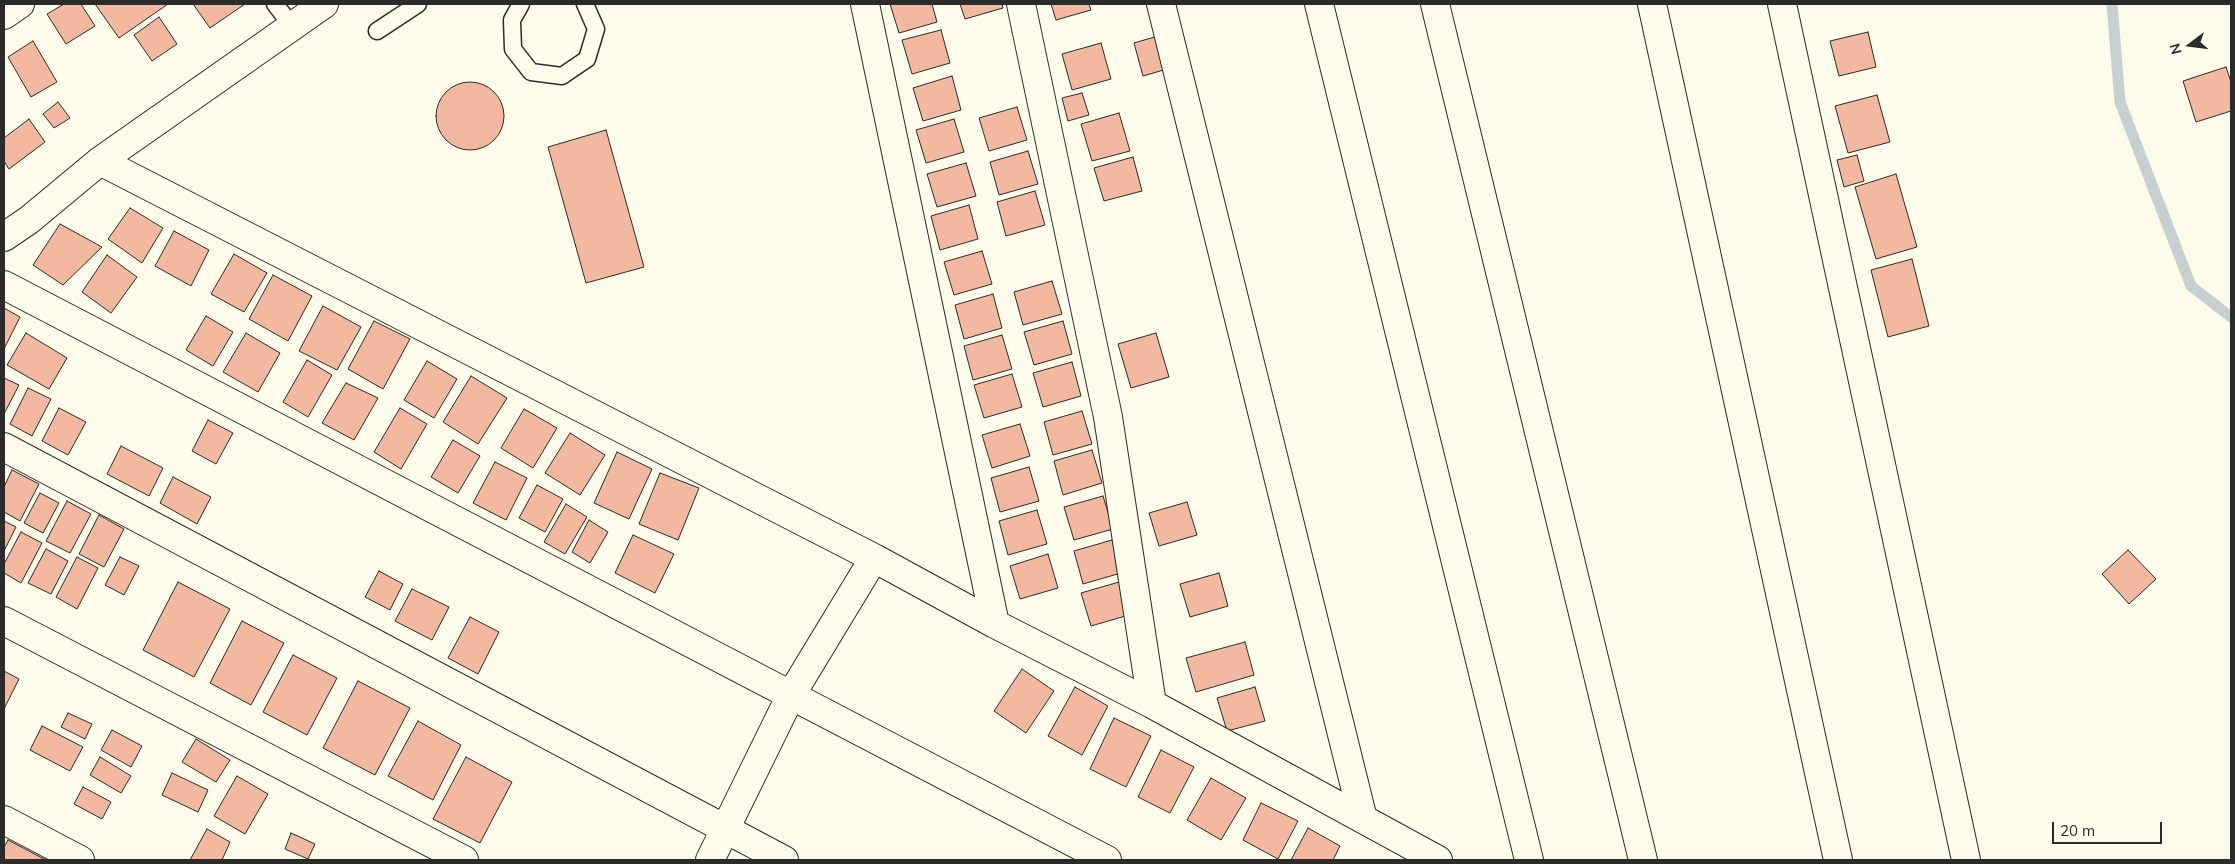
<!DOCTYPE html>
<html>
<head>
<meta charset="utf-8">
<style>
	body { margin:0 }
	#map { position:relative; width:2235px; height:864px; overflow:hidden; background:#fdfbea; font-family:Mulish,sans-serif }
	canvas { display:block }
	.frame { position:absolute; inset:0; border:5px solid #2b2b2b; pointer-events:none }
	.north { position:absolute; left:2165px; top:20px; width:50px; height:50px; -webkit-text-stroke:4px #fdfbea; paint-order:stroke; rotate:255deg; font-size:14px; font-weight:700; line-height:20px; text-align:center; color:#2b2b2b }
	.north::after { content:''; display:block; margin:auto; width:18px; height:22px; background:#2b2b2b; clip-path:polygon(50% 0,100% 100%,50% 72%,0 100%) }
	.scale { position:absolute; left:2052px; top:822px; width:110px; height:22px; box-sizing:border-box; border:2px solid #2b2b2b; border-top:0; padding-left:6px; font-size:15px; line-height:18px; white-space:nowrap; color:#2b2b2b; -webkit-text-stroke:4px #fdfbea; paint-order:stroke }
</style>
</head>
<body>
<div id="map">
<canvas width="2235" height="864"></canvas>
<div class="frame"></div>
<div class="north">N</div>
<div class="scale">20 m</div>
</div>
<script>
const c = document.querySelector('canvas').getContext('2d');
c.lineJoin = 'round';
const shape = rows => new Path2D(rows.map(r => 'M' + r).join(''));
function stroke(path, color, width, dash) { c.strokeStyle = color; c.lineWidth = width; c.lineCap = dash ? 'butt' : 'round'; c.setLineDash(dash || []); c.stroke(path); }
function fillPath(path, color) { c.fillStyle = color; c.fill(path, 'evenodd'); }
stroke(shape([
	[2112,4,2120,102,2191,286,2231,317]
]), '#c7d0d0', 11);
const building = shape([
	[64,4,81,4,95,26,66,44,47,14,64,4],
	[95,4,168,4,119,38,95,4],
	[193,4,245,4,210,28,193,4],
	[890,4,932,4,937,22,899,33,890,4],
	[960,4,1002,4,1003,8,965,19,960,4],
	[1051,4,1089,4,1091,10,1056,20,1051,4],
	[159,17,177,44,152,61,134,35,159,17],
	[941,30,950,63,912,74,902,40,941,30],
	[1868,32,1876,67,1839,76,1830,41,1868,32],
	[1158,36,1167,69,1143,76,1134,43,1158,36],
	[33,41,57,82,31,97,8,57,33,41],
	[1101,43,1111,79,1072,90,1062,54,1101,43],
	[2226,67,2231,82,2231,111,2196,122,2183,81,2226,67],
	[952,76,961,110,923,121,913,88,952,76],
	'436 116a34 34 0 1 1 68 0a34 34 0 1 1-68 0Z',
	[1082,93,1089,115,1068,121,1062,98,1082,93],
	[1877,95,1890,142,1848,153,1835,106,1877,95],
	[58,102,70,118,54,128,43,114,58,102],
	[1017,107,1027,140,989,151,979,118,1017,107],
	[1119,113,1130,151,1092,161,1081,124,1119,113],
	[29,119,45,142,9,169,4,161,4,138,29,119],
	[954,119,964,152,926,163,916,130,954,119],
	[606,130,644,267,586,283,548,147,606,130],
	[1028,151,1038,184,999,195,990,162,1028,151],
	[1857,155,1864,181,1844,187,1837,160,1857,155],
	[1133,157,1142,191,1104,201,1094,168,1133,157],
	[966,163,976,196,937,207,927,174,966,163],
	[1896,174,1917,247,1876,259,1855,187,1896,174],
	[1035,191,1045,225,1006,236,997,202,1035,191],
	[969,205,978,239,940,250,931,216,969,205],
	[130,208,163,228,142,263,108,239,130,208],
	[60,224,102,247,63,285,33,265,60,224],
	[174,231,209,250,191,286,155,266,174,231],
	[982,251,992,284,954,295,944,262,982,251],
	[234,254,267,273,244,312,211,294,234,254],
	[107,255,137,277,111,313,82,292,107,255],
	[1912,259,1929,326,1888,337,1871,270,1912,259],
	[273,275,312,296,288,341,249,319,273,275],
	[1052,281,1062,314,1023,325,1014,292,1052,281],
	[993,294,1002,328,964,339,955,305,993,294],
	[323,306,361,327,337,370,299,351,323,306],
	[4,308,20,317,4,349,4,308],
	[206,316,233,332,213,366,186,350,206,316],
	[374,321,410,339,383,389,348,369,374,321],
	[1063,321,1072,354,1034,365,1024,332,1063,321],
	[26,333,67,358,49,389,7,365,26,333],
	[246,333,280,353,258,392,223,372,246,333],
	[1156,333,1169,377,1131,388,1118,344,1156,333],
	[1002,335,1012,369,973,380,964,346,1002,335],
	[307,360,332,375,308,417,283,402,307,360],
	[427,361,457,379,434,418,404,400,427,361],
	[1072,362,1081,396,1043,407,1033,373,1072,362],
	[1012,374,1022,407,984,418,974,385,1012,374],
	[471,376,507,398,478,444,443,422,471,376],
	[4,378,19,385,4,414,4,378],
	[346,383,378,398,354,440,322,423,346,383],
	[28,388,51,399,32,436,10,424,28,388],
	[59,408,86,422,68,455,42,441,59,408],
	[400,408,427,424,401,469,374,452,400,408],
	[524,409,557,428,533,468,501,448,524,409],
	[1082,411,1092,444,1053,455,1044,422,1082,411],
	[208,420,233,433,216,464,192,451,208,420],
	[1020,424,1030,456,992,468,982,435,1020,424],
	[570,433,605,455,580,495,545,473,570,433],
	[453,440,480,456,458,493,431,477,453,440],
	[121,446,163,468,149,496,107,474,121,446],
	[1092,450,1102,483,1063,495,1054,461,1092,450],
	[617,452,652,469,629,519,594,503,617,452],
	[495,462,527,478,506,520,473,503,495,462],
	[1029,467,1039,501,1000,512,991,478,1029,467],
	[12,470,39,484,20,521,4,512,4,487,12,470],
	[660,473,699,488,678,540,639,524,660,473],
	[173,477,211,497,197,524,160,503,173,477],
	[537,485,563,499,545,532,519,518,537,485],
	[40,493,59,503,43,533,24,523,40,493],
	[1103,496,1113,529,1074,540,1064,507,1103,496],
	[67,501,91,514,70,553,46,541,67,501],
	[1187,502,1197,535,1159,546,1149,513,1187,502],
	[566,504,587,517,565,554,544,542,566,504],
	[1037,510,1047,544,1008,555,999,521,1037,510],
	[99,515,124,529,104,567,79,554,99,515],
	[589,520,608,532,590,563,572,552,589,520],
	[4,521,16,527,4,551,4,521],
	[21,532,42,543,21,583,4,573,4,564,21,532],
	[633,535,674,554,655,593,615,573,633,535],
	[1112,540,1121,573,1083,584,1074,551,1112,540],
	[46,549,68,561,51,594,28,583,46,549],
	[2128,550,2156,579,2129,604,2102,574,2128,550],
	[1048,554,1058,588,1020,599,1010,566,1048,554],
	[77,557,98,568,77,609,56,597,77,557],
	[120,557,139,566,124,595,105,585,120,557],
	[379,571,403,584,390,610,365,597,379,571],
	[1219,573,1228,606,1190,617,1180,584,1219,573],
	[178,582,230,609,194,677,143,650,178,582],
	[1119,582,1129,615,1091,626,1081,593,1119,582],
	[412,589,449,607,432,640,395,621,412,589],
	[470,617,499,632,478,674,448,658,470,617],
	[242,621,284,643,251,705,210,683,242,621],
	[1245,642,1254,675,1196,692,1186,658,1245,642],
	[293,655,337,678,307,735,263,712,293,655],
	[1022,669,1054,691,1026,733,994,711,1022,669],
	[4,671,19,679,4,709,4,671],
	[358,681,410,708,375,775,323,748,358,681],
	[1075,687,1108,706,1082,755,1048,736,1075,687],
	[1255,687,1265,721,1227,731,1217,698,1255,687],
	[68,713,92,724,85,739,61,727,68,713],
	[1114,718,1151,736,1126,787,1090,769,1114,718],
	[418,721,461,745,433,800,388,776,418,721],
	[42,726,83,747,70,771,30,750,42,726],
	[112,730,142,746,131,767,101,750,112,730],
	[196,739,230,760,216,782,182,762,196,739],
	[1161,750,1194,767,1170,813,1138,797,1161,750],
	[100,757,131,776,121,793,90,775,100,757],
	[466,757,512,782,480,843,433,819,466,757],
	[172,773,208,790,198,812,162,795,172,773],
	[237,776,268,794,245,834,214,816,237,776],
	[1211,778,1246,798,1221,840,1187,820,1211,778],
	[83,787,111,802,102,819,74,804,83,787],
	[1261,803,1298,821,1278,859,1243,840,1261,803],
	[1308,828,1340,846,1333,860,1291,860,1308,828],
	[207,829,230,842,222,860,190,860,207,829],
	[291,833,315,844,308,859,285,849,291,833],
	[8,840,46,860,4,860,4,847,8,840]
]);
fillPath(building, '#f2b8a0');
stroke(building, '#2b2b2b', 1);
const lane = shape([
	[275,4,292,26],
	[521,4,512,20,513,49,531,72,562,76,587,59,596,29,585,4],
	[377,31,418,4]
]);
const street = shape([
	[865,4,995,624],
	[1021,4,1108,417,1152,704],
	[1161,4,1363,819],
	[1319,4,1529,860],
	[1435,4,1643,860],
	[1652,4,1838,860],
	[1782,4,1966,860],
	[4,15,20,4],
	[100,161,874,558,995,624,1152,704,1438,860],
	[4,237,29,220,100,161,324,4],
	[4,285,1107,860],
	[4,447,784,860],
	[4,621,464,860],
	[4,820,80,860],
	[710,860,791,695,874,558]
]);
stroke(lane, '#2b2b2b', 19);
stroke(street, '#2b2b2b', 30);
stroke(lane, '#fdfbea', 16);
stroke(street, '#fdfbea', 28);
</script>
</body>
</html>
